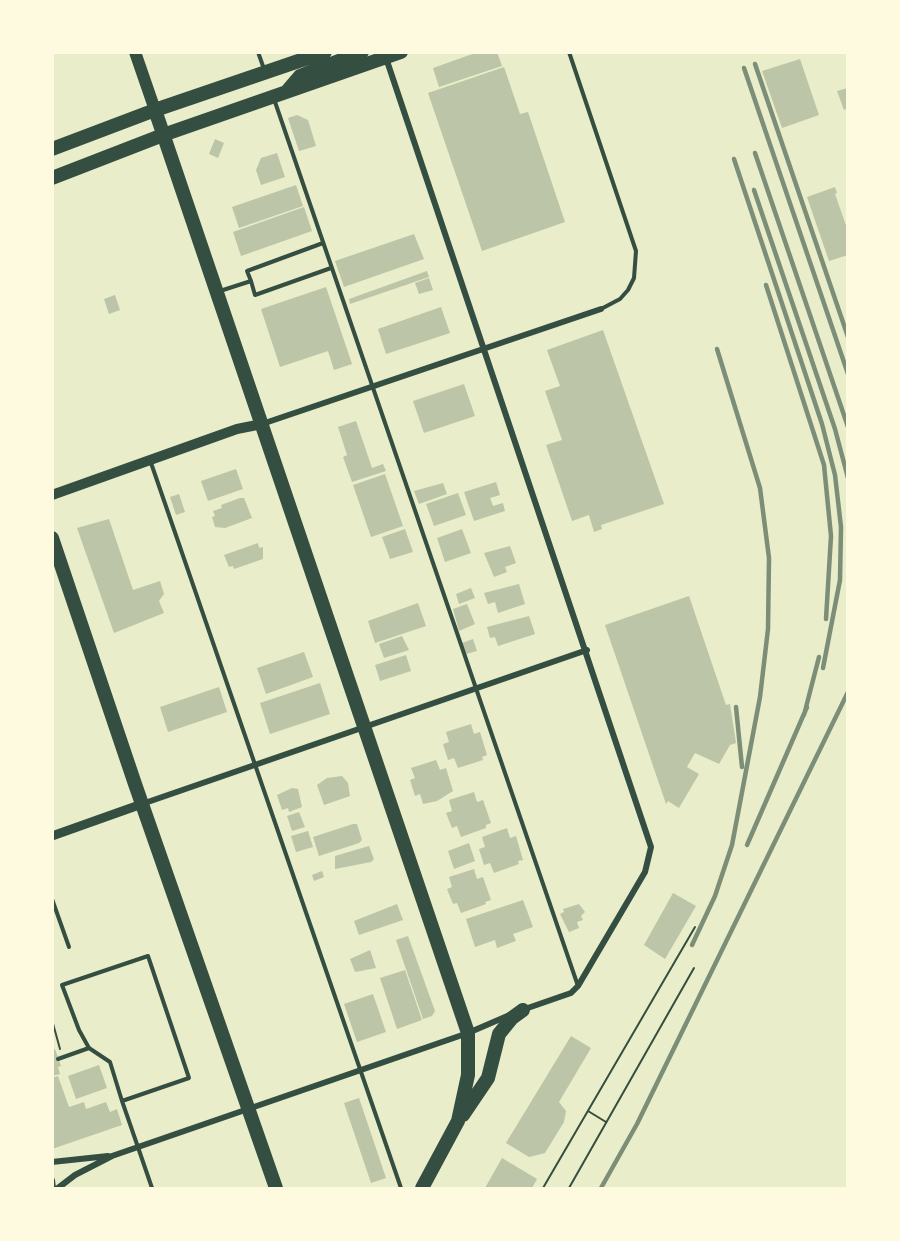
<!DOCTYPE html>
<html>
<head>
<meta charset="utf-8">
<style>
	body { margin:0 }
	#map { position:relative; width:900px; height:1241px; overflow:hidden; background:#e9edc9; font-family:"Archivo Narrow",sans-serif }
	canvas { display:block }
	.frame { position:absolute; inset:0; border:54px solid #fefae0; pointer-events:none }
</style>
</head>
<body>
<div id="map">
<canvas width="900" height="1241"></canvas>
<div class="frame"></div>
</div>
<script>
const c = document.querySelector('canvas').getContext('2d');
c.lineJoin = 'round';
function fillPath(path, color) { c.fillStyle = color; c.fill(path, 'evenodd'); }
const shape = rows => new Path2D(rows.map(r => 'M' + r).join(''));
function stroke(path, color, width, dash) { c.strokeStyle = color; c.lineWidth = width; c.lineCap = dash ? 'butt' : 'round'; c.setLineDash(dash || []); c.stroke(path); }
fillPath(shape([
	[478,52,497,52,502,66,439,87,433,68],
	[800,59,819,115,782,128,762,71],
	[504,67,520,114,528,112,565,222,482,251,428,93],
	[848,88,848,108,844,110,837,91],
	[297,115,308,120,316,146,299,151,288,118],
	[215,139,224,143,218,158,209,154],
	[277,153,285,177,261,185,256,170,261,158],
	[296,185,303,206,239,228,232,207],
	[835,187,837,193,835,194,848,231,848,255,829,261,807,197],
	[304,207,312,231,241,256,233,232],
	[414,234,424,259,344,287,335,261],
	[427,271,429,277,350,304,349,299],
	[429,278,433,290,419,294,415,283],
	[326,287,352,364,334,370,328,351,280,367,261,309],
	[115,295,120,310,109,314,104,299],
	[441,307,450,333,386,354,378,329],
	[603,330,664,504,601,525,602,529,594,532,589,515,572,521,546,445,562,440,545,391,560,386,547,350],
	[464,384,475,416,424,433,413,401],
	[356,421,372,468,383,464,386,471,352,482,343,457,347,455,338,427],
	[236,469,243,489,208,501,201,481],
	[385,474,403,526,371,537,353,485],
	[496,482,500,495,490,498,493,506,503,503,505,511,474,521,464,492],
	[443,483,447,494,419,504,414,491],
	[458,493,466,515,434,526,426,504],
	[179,494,185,512,176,515,170,497],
	[240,498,244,498,252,518,225,528,215,527,212,517,215,516,213,511,222,508,221,505],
	[109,519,133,590,160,581,164,594,159,601,164,613,114,633,77,528],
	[405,529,413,552,390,559,382,537],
	[462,529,471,553,445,562,437,538],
	[258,543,259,548,263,547,263,559,234,569,233,566,229,567,224,555],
	[510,546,516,563,505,567,507,572,494,577,484,553],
	[519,584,525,604,498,613,495,602,488,604,484,593],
	[471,588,475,598,459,604,456,594],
	[689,596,726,705,730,704,736,743,730,745,719,764,695,753,687,767,699,774,679,808,668,801,666,804,605,625],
	[418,603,426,626,375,643,368,621],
	[467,604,475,624,459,631,453,609],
	[529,616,535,634,498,646,495,637,490,638,487,627],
	[402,636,409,650,384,658,379,644],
	[473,639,477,651,466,654,462,643],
	[304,652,313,677,266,694,257,668],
	[406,655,411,671,380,681,375,665],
	[320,683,330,714,270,734,260,703],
	[219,687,227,712,168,732,160,707],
	[471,724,474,734,480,732,487,755,482,757,483,760,458,768,454,758,448,760,443,744,449,742,446,732],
	[436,760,440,770,446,768,453,791,437,801,423,804,420,794,415,796,410,780,415,778,411,768],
	[342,776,348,783,350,796,324,805,317,785,327,778],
	[292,788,298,789,302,807,289,812,288,808,282,810,277,795],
	[474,792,477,802,483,800,491,823,486,825,486,828,461,837,457,826,452,828,446,813,452,811,449,800],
	[299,812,305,827,292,831,287,816],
	[353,824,357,824,362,840,359,843,319,856,313,837],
	[507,828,510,838,516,836,523,860,518,861,519,864,494,873,490,863,484,865,479,849,485,847,482,837],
	[308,831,313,847,296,852,291,836],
	[469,843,475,861,454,869,448,851],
	[369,846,374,859,371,862,335,869,335,856],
	[474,869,477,879,483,877,491,900,485,902,486,904,461,913,457,903,453,904,447,889,452,887,449,877],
	[322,871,324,877,314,881,312,875],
	[673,893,696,906,665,959,644,945],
	[523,900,533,927,513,934,516,941,497,948,495,940,475,947,466,919],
	[397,904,403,920,359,935,354,921],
	[579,904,585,912,581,916,583,920,577,922,579,928,569,932,560,914,564,912,563,909],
	[408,936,435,1011,432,1016,423,1019,396,940],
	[370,950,376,968,355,972,350,959],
	[405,970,422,1020,397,1029,380,978],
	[373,994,386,1032,357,1042,344,1004],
	[571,1036,591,1048,559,1102,566,1111,564,1122,545,1153,529,1157,506,1143],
	[55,1049,61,1066,58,1067,60,1074,52,1076,52,1050],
	[99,1065,107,1088,76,1099,68,1076],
	[58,1076,69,1107,84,1102,86,1109,106,1102,110,1112,117,1109,122,1125,52,1149,52,1078],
	[359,1098,386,1178,371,1183,344,1103],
	[502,1158,537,1179,532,1188,485,1188]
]), '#bcc5a7');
stroke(shape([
	[52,1020,60,1049],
	[588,1111,606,1122],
	[543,1188,695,927],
	[569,1188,694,968]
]), '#344e41', 2);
stroke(shape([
	[258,52,264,69],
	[569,52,636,251,634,278,628,290,620,299,601,309],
	[274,99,578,986],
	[251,281,247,271,323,243],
	[220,291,251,281,255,295,331,268],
	[150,460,401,1188],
	[52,899,69,947],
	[58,1059,89,1048],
	[122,1101,189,1078,148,956,62,985,79,1030,89,1048,110,1062,122,1101,130,1124,152,1188]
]), '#344e41', 4);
stroke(shape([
	[386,58,651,847,645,872,578,986,571,993,522,1010],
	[262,424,601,309],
	[142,804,587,650],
	[52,1162,108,1156],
	[52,1180,53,1188],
	[58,1188,75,1175,112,1156,468,1033,512,1014]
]), '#344e41', 6);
stroke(shape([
	[52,836,142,804]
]), '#344e41', 9);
stroke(shape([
	[52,495,237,429,262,424]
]), '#344e41', 10);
stroke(shape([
	[135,52,155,110]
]), '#344e41', 12);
stroke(shape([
	[288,90,300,76,362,52],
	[155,110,468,1033,468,1075,458,1121,422,1188],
	[52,149,155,110,325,52],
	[52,178,163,135,401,52],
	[52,538,135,784,276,1188],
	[463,1115,488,1078,499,1034,512,1018,523,1010]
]), '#344e41', 14);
stroke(shape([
	[755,64,848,337],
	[744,68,848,374],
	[755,153,848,427],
	[734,159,822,424,835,475,841,527,840,580,823,668],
	[754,190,835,429,848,478],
	[766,285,824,465,831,536,826,619],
	[736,707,742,767],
	[804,715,819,657],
	[747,845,807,707],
	[692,945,715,896,732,845,760,697,768,629,769,558,760,488,717,349],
	[601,1188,637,1124,848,692]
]), '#7c8e77', 4.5);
</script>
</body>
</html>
